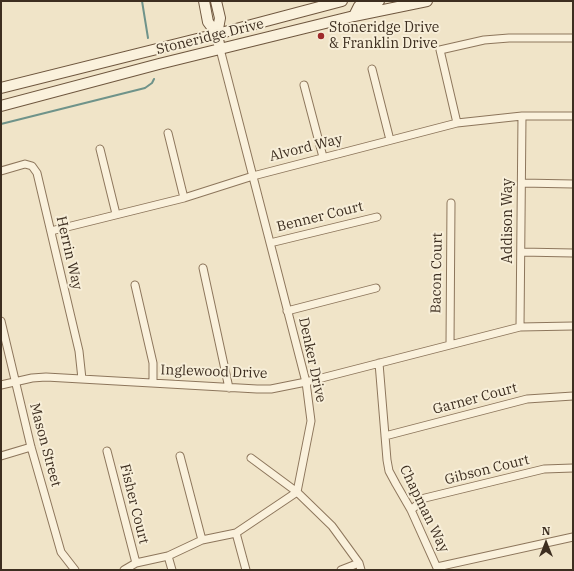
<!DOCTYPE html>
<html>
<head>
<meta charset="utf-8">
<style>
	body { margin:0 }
	#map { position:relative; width:574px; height:571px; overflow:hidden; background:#f0e4c8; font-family:"IBM Plex Serif",serif }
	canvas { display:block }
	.frame { position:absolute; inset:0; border:2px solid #3d2e20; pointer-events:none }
	.north { position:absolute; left:526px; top:523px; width:40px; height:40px; -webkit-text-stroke:3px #f7eed8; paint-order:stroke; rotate:0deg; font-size:11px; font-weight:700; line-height:16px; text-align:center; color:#3d2e20 }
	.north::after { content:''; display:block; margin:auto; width:14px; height:18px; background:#3d2e20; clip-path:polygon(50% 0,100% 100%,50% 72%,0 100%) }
</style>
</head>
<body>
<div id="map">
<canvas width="574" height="571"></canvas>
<div class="frame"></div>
<div class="north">N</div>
</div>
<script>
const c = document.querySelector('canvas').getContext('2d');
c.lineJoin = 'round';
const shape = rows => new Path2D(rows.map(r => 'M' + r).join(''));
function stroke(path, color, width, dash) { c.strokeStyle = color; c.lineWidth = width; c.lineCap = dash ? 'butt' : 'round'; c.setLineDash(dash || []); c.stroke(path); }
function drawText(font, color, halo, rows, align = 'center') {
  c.font = font + ' "IBM Plex Serif",serif'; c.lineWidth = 4; c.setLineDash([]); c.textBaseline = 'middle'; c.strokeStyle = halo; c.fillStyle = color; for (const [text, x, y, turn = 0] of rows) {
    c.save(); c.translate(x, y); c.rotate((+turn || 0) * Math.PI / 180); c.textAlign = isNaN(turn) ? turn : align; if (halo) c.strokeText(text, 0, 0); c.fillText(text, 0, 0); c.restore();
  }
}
stroke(shape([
	[142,1,148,38],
	[1,124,145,88,152,83,154,79]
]), '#6f938a', 2);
const street = shape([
	[372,69,390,140],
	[304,85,323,157],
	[457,123,440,50,484,40,509,38,573,38],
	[168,133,184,198],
	[100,149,116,214],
	[1,171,25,164,32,166,37,173,79,351,82,379],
	[522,183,573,184],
	[51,231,184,198,253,176,457,123,522,116,573,116],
	[270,243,377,217],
	[521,252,573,253],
	[203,268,229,388],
	[135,285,153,363,153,383],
	[287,311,376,288],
	[1,321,31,447,61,552,75,570],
	[520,327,522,116],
	[450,344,451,203],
	[379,363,387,460,389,471,396,484,411,510,438,570],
	[1,385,32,378,46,377,257,389,271,389,306,382,520,327,573,326],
	[385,436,527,399,573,396],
	[107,451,136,563],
	[1,456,31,447],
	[180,456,202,540],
	[251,458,297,492,332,526,359,563,361,570],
	[411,510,425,498,544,469,573,468],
	[236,533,246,570],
	[168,556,172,570],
	[437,567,573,537],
	[124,570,136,563,168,556,202,540,236,533,297,492,311,421,306,382,220,49],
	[341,570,359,563]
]);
const secondary = shape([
	[204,1,208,22,217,34,220,49],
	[216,1,220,18,217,34],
	[354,16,359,6,379,1],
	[1,88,217,34,342,1],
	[1,106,159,64,354,16,427,1]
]);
stroke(street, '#8d765c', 9);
stroke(secondary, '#6f573f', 12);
stroke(street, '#faf1dc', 7);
stroke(secondary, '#faf1dc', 10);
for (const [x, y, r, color] of [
	[321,36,4,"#9e2a2b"]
]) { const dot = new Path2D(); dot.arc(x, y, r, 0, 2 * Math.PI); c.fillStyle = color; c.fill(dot); stroke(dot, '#f7eed8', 1.5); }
drawText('14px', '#3d2e20', '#f7eed8', [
	["Stoneridge Drive",329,28],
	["& Franklin Drive",329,44]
], 'left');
drawText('14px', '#3d2e20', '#f7eed8', [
	["Stoneridge Drive",210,37,-14],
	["Alvord Way",306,148,-14],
	["Benner Court",320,217,-14],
	["Addison Way",508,221,-90],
	["Herrin Way",69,253,77],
	["Bacon Court",437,273,-89],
	["Denker Drive",312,360,78],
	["Inglewood Drive",214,372,2],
	["Garner Court",475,399,-15],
	["Mason Street",45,445,75],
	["Gibson Court",487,470,-14],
	["Fisher Court",134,504,76],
	["Chapman Way",424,509,64]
]);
</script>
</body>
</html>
